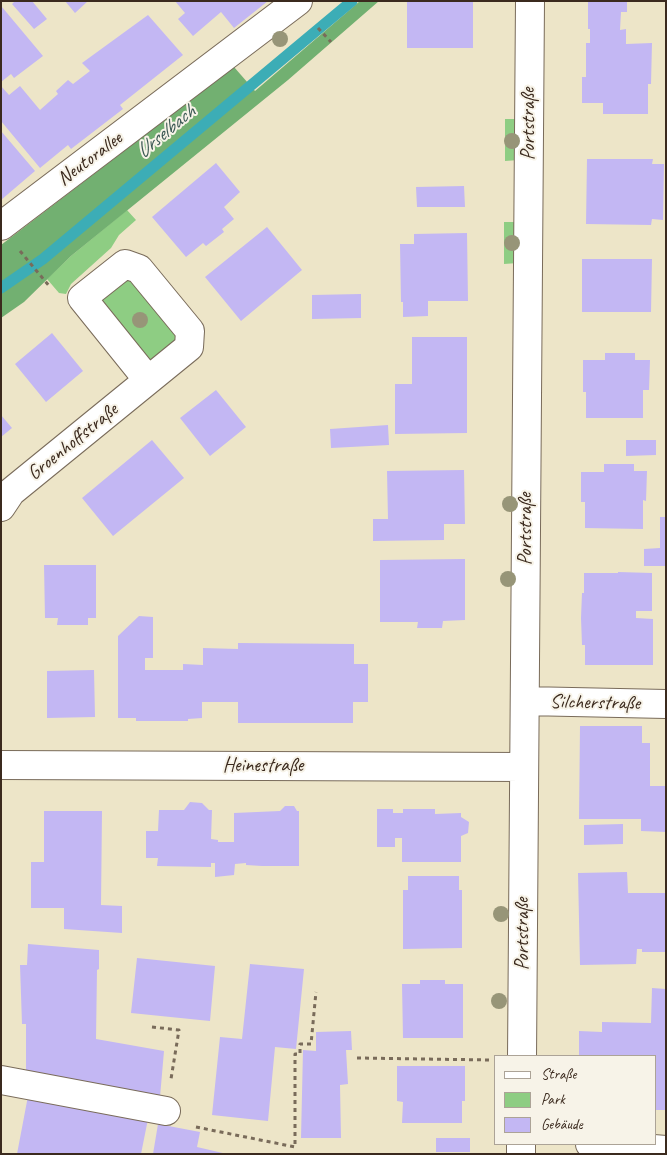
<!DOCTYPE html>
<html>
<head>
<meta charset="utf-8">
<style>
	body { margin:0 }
	#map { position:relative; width:667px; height:1155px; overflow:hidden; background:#ede5c8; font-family:Caveat,sans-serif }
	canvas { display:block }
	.frame { position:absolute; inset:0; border:2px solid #3b2a1e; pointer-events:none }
	.legend { position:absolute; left:494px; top:1055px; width:162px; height:90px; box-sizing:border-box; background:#f7f3e8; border:1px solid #aca397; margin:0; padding:6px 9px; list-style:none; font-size:15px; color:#3b2a1e }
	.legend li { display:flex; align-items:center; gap:10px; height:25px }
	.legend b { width:25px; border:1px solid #aca397 }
</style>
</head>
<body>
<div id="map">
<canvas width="667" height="1155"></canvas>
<div class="frame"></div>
<ul class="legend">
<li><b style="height:6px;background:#fff"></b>Straße</li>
<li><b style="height:14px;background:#8ecd83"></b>Park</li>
<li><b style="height:14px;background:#c3b7f3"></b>Gebäude</li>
</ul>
</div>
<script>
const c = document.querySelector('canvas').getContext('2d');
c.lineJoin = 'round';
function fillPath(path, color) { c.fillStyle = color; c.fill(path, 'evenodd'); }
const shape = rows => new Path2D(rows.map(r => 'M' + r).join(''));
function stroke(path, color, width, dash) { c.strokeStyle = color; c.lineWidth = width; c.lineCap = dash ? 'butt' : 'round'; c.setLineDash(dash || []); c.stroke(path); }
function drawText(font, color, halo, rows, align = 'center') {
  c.font = font + ' Caveat,sans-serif'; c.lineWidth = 4; c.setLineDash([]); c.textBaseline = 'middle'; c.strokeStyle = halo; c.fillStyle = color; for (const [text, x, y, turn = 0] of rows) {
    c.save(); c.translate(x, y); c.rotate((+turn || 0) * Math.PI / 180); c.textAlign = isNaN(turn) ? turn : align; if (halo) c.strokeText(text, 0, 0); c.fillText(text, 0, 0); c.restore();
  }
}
fillPath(shape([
	[505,119,520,119,519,160,505,161],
	[127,210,136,220,119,235,111,248,71,284,66,294,59,293,47,279,71,256],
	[504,222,518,222,518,263,504,264],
	[125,277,133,279,178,333,179,341,151,364,96,300]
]), '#8ecd83');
fillPath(shape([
	[360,1,379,1,288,80,71,256,24,302,1,318,1,245,234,67,255,91]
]), '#72b071');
stroke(shape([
	[1,288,43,259,352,1]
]), '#3cadb6', 11);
fillPath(shape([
	[15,1,32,1,47,19,34,29,12,4],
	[65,1,88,1,75,13],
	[175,1,268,1,234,28,221,12,193,36,178,19,185,13],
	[407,1,473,1,473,48,407,48],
	[588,1,627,1,627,12,621,12,620,30,626,29,626,44,652,43,651,84,648,84,648,114,603,114,603,103,582,103,582,77,586,77,586,43,590,43,590,29,588,29],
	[2,7,43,56,14,78,11,74,1,82],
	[148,15,183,55,120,105,123,109,71,149,68,145,40,168,1,121,1,86,9,95,20,86,40,110,58,94,56,91,68,80,73,84,90,71,82,63],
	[1,131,35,171,1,200],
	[587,159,653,159,652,164,664,164,663,220,652,219,651,225,586,224],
	[216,163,240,192,224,207,234,219,222,229,224,232,206,246,203,243,186,257,152,217],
	[464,186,465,207,417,207,416,187],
	[267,227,302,270,241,321,205,277],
	[467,233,468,301,428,301,428,316,403,317,403,302,401,302,400,244,414,244,414,234],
	[582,259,652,259,651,312,582,312],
	[361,294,361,318,312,319,312,295],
	[52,333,83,371,46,402,15,364],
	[412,337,467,337,467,433,395,434,395,384,412,384],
	[605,353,635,353,635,360,650,360,649,390,643,390,643,418,586,418,586,392,583,392,583,360,605,360],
	[216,390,246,427,210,456,180,418],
	[1,415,12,428,1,437],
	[388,425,389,445,331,448,330,429],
	[152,440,184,478,113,536,82,498],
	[626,440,656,440,656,455,626,456],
	[604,464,634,464,634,471,647,471,646,501,643,500,643,529,585,528,585,502,581,502,581,472,604,472],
	[464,470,465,524,444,524,444,540,373,541,373,519,388,519,387,471],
	[660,517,666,517,666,566,644,566,644,549,660,548],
	[465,559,465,620,443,621,442,628,417,628,418,622,380,622,380,560],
	[44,565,96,565,96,618,88,618,88,625,57,625,58,618,45,618],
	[618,572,652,573,652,611,636,611,636,618,653,619,653,665,585,665,585,645,582,645,581,618,582,593,584,593,584,573,618,573],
	[139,616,153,617,153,658,145,658,145,670,183,670,183,664,203,665,203,648,238,649,238,643,354,644,354,664,368,664,368,702,353,702,353,723,238,723,238,702,202,702,202,718,188,719,188,721,136,721,136,718,118,718,118,636],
	[94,670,95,717,47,718,47,671],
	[580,726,642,726,642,743,650,743,650,786,666,786,666,832,641,831,641,819,579,819],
	[190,802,202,803,209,810,212,810,211,839,218,840,218,842,234,842,234,813,280,811,285,806,294,806,297,811,299,811,299,866,262,866,246,865,246,863,235,864,234,875,215,877,215,863,211,863,211,867,157,866,158,858,146,858,146,831,158,831,159,810,184,810],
	[377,809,393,809,393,813,403,813,403,809,435,809,435,814,461,813,461,817,469,822,468,833,461,836,461,862,402,862,402,838,395,838,395,847,377,847],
	[44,811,102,811,101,905,122,906,122,933,64,929,64,908,31,908,31,862,44,862],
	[623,824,623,844,584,845,584,825],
	[627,872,628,893,666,893,666,952,642,952,642,949,637,949,636,964,580,965,578,873],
	[408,876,459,876,459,890,462,890,462,948,403,949,403,890,408,890],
	[28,944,99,950,99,969,97,970,96,1039,164,1051,160,1097,26,1072,26,1024,22,1024,20,965,27,965],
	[137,958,215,966,210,1021,131,1013],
	[250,964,304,969,296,1049,275,1047,268,1121,212,1115,220,1037,242,1039],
	[420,980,445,980,445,984,463,984,463,1038,403,1038,402,984,420,984],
	[652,988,666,989,666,1110,656,1110,656,1056,579,1056,579,1031,602,1032,602,1022,651,1023],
	[351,1031,352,1050,346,1050,348,1084,340,1085,341,1138,301,1138,303,1050,316,1051,316,1032],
	[397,1066,465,1066,465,1101,462,1101,462,1123,402,1123,403,1102,397,1101],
	[28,1096,148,1119,141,1154,17,1154],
	[158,1124,200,1132,197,1147,227,1154,153,1154],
	[436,1138,470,1138,470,1152,436,1152]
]), '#c3b7f3');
const minor = shape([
	[1,226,298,1],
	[1,507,11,492,189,347,190,331,139,269,125,264,82,298,148,380],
	[525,701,666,704],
	[1,765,524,767],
	[522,1056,530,1],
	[1,1080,166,1111],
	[590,1144,666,1150],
	[521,1154,521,1144]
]);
stroke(minor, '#796b5a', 30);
stroke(shape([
	[318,28,331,42],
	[20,251,50,287],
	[152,1027,179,1030,171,1079],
	[357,1058,490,1060],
	[196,1127,295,1147,295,1054,300,1054,300,1044,311,1044,316,992]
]), '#796b5a', 3, [4, 4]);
stroke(minor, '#fff', 28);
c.fillStyle = '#979578';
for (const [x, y] of [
	[280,39],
	[512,141],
	[512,243],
	[140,320],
	[510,504],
	[508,579],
	[501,914],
	[499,1001]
]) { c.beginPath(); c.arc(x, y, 8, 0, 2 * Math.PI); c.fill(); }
drawText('20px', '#3b2a1e', '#f7f3e8', [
	["Portstraße",529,124,-90],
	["Neutorallee",90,159,-37],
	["Groenhoffstraße",73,442,-39],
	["Portstraße",526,529,-90],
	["Silcherstraße",595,703,1],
	["Heinestraße",263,766],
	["Portstraße",523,934,-90]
]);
drawText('italic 21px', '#3b5853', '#f7f3e8', [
	["Urselbach",166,132,-40]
]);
</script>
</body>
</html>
